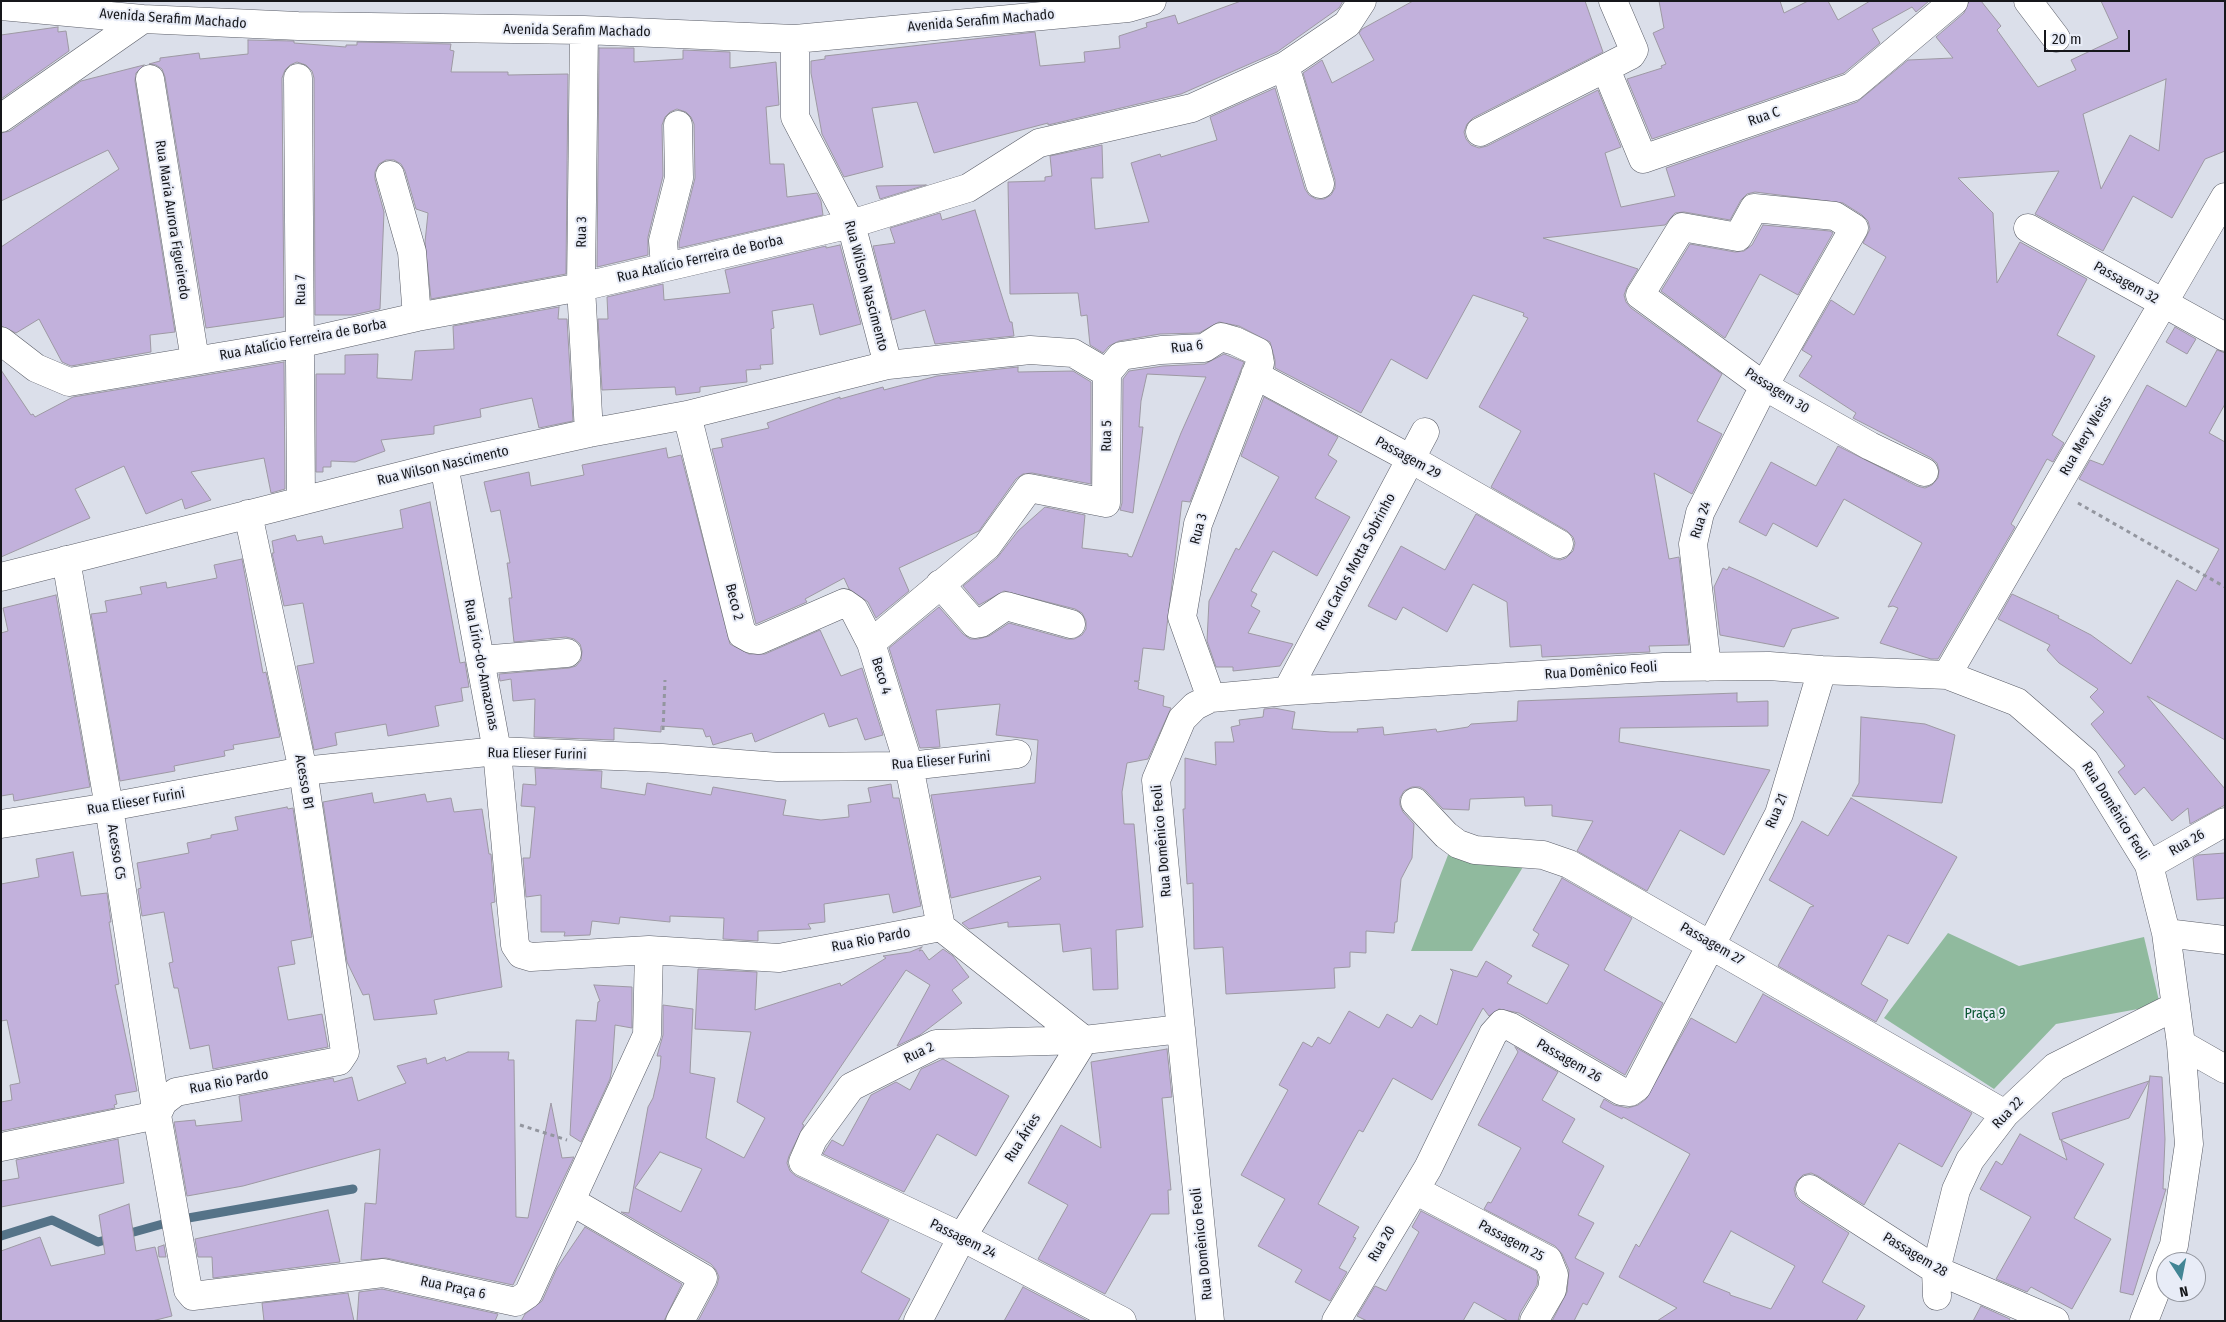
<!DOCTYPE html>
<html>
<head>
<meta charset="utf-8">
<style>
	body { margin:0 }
	#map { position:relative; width:2226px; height:1322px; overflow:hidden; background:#dbdfea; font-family:"Fira Sans Condensed",sans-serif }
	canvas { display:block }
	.frame { position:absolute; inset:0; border:2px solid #16171b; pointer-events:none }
	.north { position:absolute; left:2156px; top:1252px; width:50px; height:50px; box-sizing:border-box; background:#e8ecf7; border:1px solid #94979f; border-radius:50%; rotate:169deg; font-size:14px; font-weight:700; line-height:20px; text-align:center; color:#16171b }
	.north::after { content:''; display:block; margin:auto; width:18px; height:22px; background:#428595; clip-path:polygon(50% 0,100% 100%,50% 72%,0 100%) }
	.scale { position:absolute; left:2044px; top:30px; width:86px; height:22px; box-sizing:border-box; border:2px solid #16171b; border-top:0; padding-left:6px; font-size:15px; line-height:18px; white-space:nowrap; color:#16171b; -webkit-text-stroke:4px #e8ecf7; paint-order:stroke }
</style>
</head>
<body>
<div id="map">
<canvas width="2226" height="1322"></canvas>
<div class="frame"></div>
<div class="north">N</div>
<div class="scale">20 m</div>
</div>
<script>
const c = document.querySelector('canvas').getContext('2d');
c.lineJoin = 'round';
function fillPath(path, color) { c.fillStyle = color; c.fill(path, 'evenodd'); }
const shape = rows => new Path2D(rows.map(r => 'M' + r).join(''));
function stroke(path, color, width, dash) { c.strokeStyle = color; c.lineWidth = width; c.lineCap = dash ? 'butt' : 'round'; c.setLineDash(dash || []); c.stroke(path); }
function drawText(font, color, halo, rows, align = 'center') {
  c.font = font + ' "Fira Sans Condensed",sans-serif'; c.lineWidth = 4; c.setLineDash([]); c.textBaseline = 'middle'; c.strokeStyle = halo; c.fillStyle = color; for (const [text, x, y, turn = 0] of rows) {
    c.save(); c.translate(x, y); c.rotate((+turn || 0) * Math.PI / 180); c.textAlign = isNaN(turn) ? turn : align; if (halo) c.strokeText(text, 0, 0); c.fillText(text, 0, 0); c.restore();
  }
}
fillPath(shape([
	[1448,855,1526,862,1472,951,1411,951],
	[1948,933,2019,966,2144,937,2160,1005,2056,1024,1994,1089,1884,1018]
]), '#90ba9e');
stroke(shape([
	[1,1236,52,1220,98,1242,177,1220,353,1189]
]), '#557388', 9);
const building = shape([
	[1241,1,1343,1,1339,8,1277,52,1181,94,1048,125,1048,123,934,153,917,102,872,108,883,167,844,177,822,134,811,73,811,61,825,59,825,56,1035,32,1040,66,1085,62,1084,52,1120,48,1119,36,1147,27,1146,23,1175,15,1178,24,1241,1],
	[1413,1,1585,1,1603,52,1473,118,1467,124,1464,132,1466,139,1471,145,1479,148,1487,146,1598,90,1621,147,1605,153,1621,207,1675,196,1666,168,1857,102,1908,60,1953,58,1936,37,1964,13,1969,1,1981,1,2001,26,1997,30,2038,87,2076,70,2071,60,2118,38,2101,1,2225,1,2225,151,2205,159,2172,218,2133,196,2103,251,2035,214,2059,171,1958,178,1993,213,1997,283,2020,242,2087,279,2057,335,2095,356,2052,435,2064,443,2053,462,2047,459,2011,524,2015,527,1938,659,1931,659,1880,643,1898,608,1893,606,1888,607,1922,543,1844,499,1817,547,1773,523,1766,536,1739,522,1771,462,1816,486,1838,446,1917,486,1925,488,1932,485,1938,478,1939,470,1937,463,1931,458,1853,418,1856,413,1799,376,1812,356,1802,350,1831,300,1854,315,1886,257,1863,243,1870,229,1868,221,1862,215,1843,203,1755,192,1747,194,1741,200,1730,220,1684,212,1675,213,1665,225,1543,238,1638,269,1627,287,1624,295,1626,302,1631,308,1722,374,1697,421,1722,434,1692,494,1654,473,1669,559,1679,557,1689,645,1649,646,1650,652,1542,657,1541,645,1510,647,1507,602,1473,584,1447,632,1403,607,1396,620,1368,606,1401,546,1445,570,1476,514,1552,558,1560,560,1566,558,1573,551,1575,543,1573,537,1567,531,1491,487,1521,431,1479,407,1528,318,1523,316,1524,313,1473,295,1427,379,1391,359,1361,413,1275,368,1275,360,1270,342,1239,326,1219,322,1199,333,1160,334,1119,341,1109,346,1103,353,1090,345,1087,315,1081,316,1078,293,1010,294,1008,182,1045,181,1045,177,1052,176,1050,156,1102,145,1103,178,1091,178,1095,229,1149,222,1131,163,1160,154,1161,157,1217,140,1210,117,1275,88,1305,189,1309,195,1316,199,1324,199,1331,195,1335,188,1335,180,1303,73,1322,60,1332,83,1374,60,1359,33,1362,29,1413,1],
	[2166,79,2159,151,2130,135,2101,189,2083,114,2166,79],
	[1659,1,1780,1,1784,13,1808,1,1828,1,1838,20,1870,1,1929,1,1916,12,1912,7,1872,29,1880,43,1844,73,1652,139,1627,79,1662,68,1661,66,1666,64,1653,33,1664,28,1659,1],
	[58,27,58,32,66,31,69,51,1,99,1,35,58,27],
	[248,40,294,41,294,43,346,47,346,45,357,45,357,42,451,44,450,50,454,51,451,72,508,72,508,75,568,74,566,274,431,299,425,242,428,213,416,209,405,171,401,164,394,160,386,160,379,164,375,172,375,179,384,212,380,309,353,315,315,315,314,78,312,71,306,65,297,62,290,65,285,70,282,78,284,317,206,328,165,77,162,69,156,65,149,64,160,61,160,58,199,53,200,59,248,54,248,40],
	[599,48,634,48,634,62,683,59,683,50,730,52,730,68,776,62,779,105,766,107,770,164,784,164,787,197,817,193,821,201,823,215,679,248,679,242,695,178,694,124,691,117,686,112,677,109,670,112,665,117,662,125,663,176,648,237,648,255,597,267,599,48],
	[144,65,136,73,135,81,175,332,150,335,151,352,71,366,62,362,39,319,16,333,1,326,1,247,119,169,108,150,1,201,1,133,10,131,81,81,144,65],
	[926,185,880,199,876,186,926,185],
	[975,210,1010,322,1012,322,1014,336,935,344,925,310,892,320,873,246,895,243,890,228,940,213,942,220,975,210],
	[1763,225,1830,231,1833,233,1798,295,1760,274,1725,338,1661,291,1690,244,1735,252,1744,251,1752,245,1763,225],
	[840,245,861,324,820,335,813,304,772,311,774,328,771,329,773,364,760,365,761,369,746,370,747,382,700,387,700,392,676,395,675,387,602,390,598,319,608,319,607,297,663,284,664,300,730,293,725,270,826,246,826,248,840,245],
	[559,307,558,319,567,319,573,421,539,428,532,398,480,409,481,417,434,426,434,434,381,440,385,451,355,462,331,461,331,467,323,467,323,472,316,472,316,374,345,374,345,355,378,354,377,378,412,380,415,351,454,349,453,326,559,307],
	[2175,327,2196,339,2187,354,2166,342,2175,327],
	[2217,350,2225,353,2225,404,2209,433,2225,442,2225,740,2147,696,2225,789,2225,805,2190,824,2188,808,2172,821,2144,787,2135,795,2118,772,2125,766,2091,724,2104,712,2090,697,2098,689,2059,663,2047,650,2050,645,1998,619,2012,594,2059,616,2058,618,2091,635,2131,664,2177,580,2196,591,2219,549,2079,479,2090,460,2103,465,2147,385,2186,407,2217,350],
	[1224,354,1244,362,1190,502,1182,501,1164,650,1143,648,1139,681,1134,681,1139,682,1138,689,1164,696,1163,706,1171,708,1148,759,1127,763,1122,792,1124,824,1134,824,1143,927,1116,930,1118,989,1093,990,1091,948,1063,952,1060,924,1008,927,1008,922,969,929,962,923,1041,879,1040,876,951,898,931,795,1035,783,1038,740,996,735,1000,704,936,710,940,747,920,748,889,648,939,607,963,634,970,639,978,639,989,636,1009,623,1067,639,1074,639,1082,635,1086,629,1086,621,1082,613,1075,609,1004,591,979,605,963,586,997,558,1018,531,1045,507,1085,515,1082,548,1128,554,1128,556,1132,557,1181,433,1206,377,1147,374,1141,401,1139,427,1143,427,1133,513,1120,510,1122,503,1123,379,1129,371,1163,366,1205,364,1224,354],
	[284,362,285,489,271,493,264,458,191,472,211,500,185,509,182,499,146,514,124,466,75,489,90,518,1,557,1,370,31,415,33,414,35,417,73,397,284,362],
	[1018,367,1018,372,1073,371,1091,382,1091,484,1032,473,1023,474,1016,479,979,531,899,568,909,591,876,618,868,602,849,589,844,578,805,599,807,602,756,624,712,449,723,447,721,439,769,428,767,423,840,397,840,399,883,387,884,390,937,376,1018,367],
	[1264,397,1338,437,1328,455,1337,461,1315,498,1350,517,1317,576,1273,551,1251,591,1257,594,1251,606,1260,611,1248,633,1293,644,1280,666,1233,671,1233,667,1216,667,1207,641,1209,601,1236,548,1239,550,1279,477,1241,456,1264,397],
	[666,448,668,458,681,455,730,644,749,654,765,654,820,630,841,676,862,668,883,735,865,740,857,718,829,727,824,713,755,742,752,733,713,745,710,736,706,737,703,729,661,726,661,732,614,728,614,740,534,737,535,699,513,701,511,679,500,681,499,674,569,668,576,666,581,660,582,651,580,644,574,639,566,637,514,642,509,598,512,598,507,563,510,563,500,510,491,512,484,482,529,472,531,486,584,475,582,465,666,448],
	[430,502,460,663,465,662,469,687,461,688,463,701,435,706,439,726,388,736,386,724,335,733,337,745,314,750,297,666,314,663,303,603,284,606,272,553,274,553,272,541,295,535,297,541,322,536,324,544,403,528,400,510,430,502],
	[242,559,263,673,266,672,280,737,233,745,234,749,224,751,225,756,174,766,175,771,120,781,91,614,107,612,105,601,142,594,140,587,166,582,167,588,217,578,214,565,242,559],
	[1729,567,1754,578,1839,618,1792,629,1784,647,1720,635,1714,587,1723,568,1727,570,1729,567],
	[56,595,90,787,14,801,13,794,1,796,1,633,8,631,3,608,56,595],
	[1737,693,1737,702,1768,701,1768,726,1620,728,1619,742,1770,770,1724,855,1680,830,1647,891,1577,851,1593,821,1552,816,1552,805,1525,806,1524,797,1470,799,1469,810,1443,809,1426,791,1420,787,1412,787,1404,791,1400,798,1400,805,1403,812,1414,824,1412,858,1401,879,1397,922,1395,922,1394,933,1366,931,1366,953,1350,952,1350,967,1334,968,1335,988,1226,994,1223,947,1194,949,1193,883,1187,884,1183,809,1185,809,1185,758,1216,765,1215,742,1234,742,1231,727,1240,725,1239,720,1263,717,1264,709,1274,708,1295,712,1292,729,1331,732,1358,732,1357,729,1383,727,1384,735,1436,729,1437,732,1468,727,1471,724,1517,721,1518,701,1737,693],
	[1861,717,1925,724,1955,735,1942,803,1852,796,1859,783,1861,717],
	[535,768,602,771,601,788,645,795,647,783,711,795,713,787,786,800,783,815,821,820,849,817,848,805,871,802,868,788,891,784,893,798,899,798,921,906,893,913,889,894,824,904,825,922,808,924,811,929,758,931,758,941,723,939,724,918,670,916,670,922,620,917,619,924,592,921,590,935,564,936,565,932,541,932,541,895,526,897,523,858,530,858,535,807,521,806,523,784,536,785,535,768],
	[372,793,374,803,425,794,427,802,451,798,454,812,482,809,489,854,491,854,495,902,491,903,502,987,434,1000,437,1014,374,1020,369,994,363,995,347,962,323,802,372,793],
	[1851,798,1957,857,1908,944,1888,935,1861,984,1888,1000,1876,1022,1778,966,1810,907,1814,906,1769,880,1802,821,1828,836,1851,798],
	[287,807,288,809,293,808,312,937,291,941,295,964,278,967,288,1020,322,1014,328,1047,213,1069,209,1045,190,1049,178,988,174,988,169,963,173,962,164,912,142,916,138,889,141,888,137,863,189,853,187,843,211,838,211,835,238,830,235,817,287,807],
	[73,852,81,896,107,893,111,922,109,922,119,984,115,985,137,1091,115,1095,117,1104,114,1105,115,1108,1,1131,1,1102,12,1100,10,1085,20,1083,7,1020,1,1021,1,884,39,877,36,859,73,852],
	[2225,853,2225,898,2197,900,2193,858,2198,855,2225,853],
	[1562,878,1632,918,1604,970,1663,1003,1625,1075,1519,1013,1499,1009,1489,1016,1483,1008,1432,1100,1393,1078,1363,1132,1359,1130,1318,1204,1359,1227,1353,1237,1356,1238,1339,1268,1347,1272,1330,1301,1295,1282,1302,1270,1258,1246,1285,1199,1241,1175,1288,1090,1279,1085,1303,1042,1312,1047,1318,1037,1330,1044,1349,1011,1379,1028,1387,1014,1412,1028,1420,1015,1437,1025,1453,972,1450,969,1477,977,1486,961,1512,976,1507,983,1547,1004,1569,965,1532,946,1539,934,1533,930,1562,878],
	[922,947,919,951,922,950,929,960,943,949,953,956,969,977,952,990,962,1003,920,1035,897,1046,930,985,906,970,802,1124,804,1125,789,1156,787,1163,790,1171,796,1176,889,1220,861,1272,910,1299,898,1321,698,1321,717,1285,719,1277,716,1270,711,1264,621,1212,629,1213,648,1107,653,1098,660,1068,661,1056,657,1056,663,1035,663,1005,693,1009,690,1073,715,1078,706,1138,744,1158,765,1118,737,1102,751,1032,695,1029,698,969,757,972,755,1010,840,983,841,986,886,958,883,956,910,952,922,947],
	[660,1152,702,1169,681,1212,635,1188,660,1152],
	[594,985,632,987,632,1028,615,1025,612,1069,610,1079,581,1142,570,1135,576,1020,596,1021,598,1002,600,1001,594,985],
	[1763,994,1972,1113,1942,1167,1899,1143,1864,1205,1818,1176,1811,1173,1803,1175,1797,1181,1794,1189,1796,1197,1801,1202,1849,1233,1822,1282,1865,1306,1856,1321,1657,1321,1677,1308,1619,1277,1636,1244,1639,1247,1690,1154,1623,1117,1622,1119,1600,1107,1604,1099,1614,1105,1628,1108,1638,1105,1646,1099,1691,1018,1736,1043,1763,994],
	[1731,1231,1795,1266,1771,1309,1730,1295,1730,1293,1703,1282,1731,1231],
	[1515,1047,1558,1072,1542,1100,1575,1119,1562,1142,1604,1166,1578,1215,1594,1223,1575,1258,1604,1273,1587,1305,1583,1303,1574,1321,1552,1321,1567,1292,1569,1270,1562,1254,1555,1246,1484,1209,1488,1202,1491,1203,1521,1148,1478,1125,1518,1052,1515,1047],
	[1167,1049,1172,1097,1162,1098,1171,1190,1168,1190,1169,1214,1151,1214,1105,1294,1038,1259,1068,1205,1028,1183,1061,1125,1101,1148,1091,1062,1167,1049],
	[468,1052,509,1052,508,1060,514,1060,516,1217,528,1218,551,1103,562,1158,574,1157,513,1285,386,1258,361,1260,365,1203,376,1204,380,1149,243,1186,187,1196,174,1122,195,1120,196,1126,242,1121,239,1096,333,1078,334,1082,352,1077,358,1101,406,1083,397,1066,426,1058,427,1064,445,1057,446,1061,468,1052],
	[943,1059,1009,1096,976,1156,937,1134,904,1192,823,1154,832,1140,843,1146,871,1095,896,1082,910,1090,921,1069,943,1059],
	[2150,1076,2162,1077,2165,1139,2163,1189,2166,1189,2133,1295,2120,1292,2150,1076],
	[2149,1081,2129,1118,2060,1140,2052,1113,2149,1081],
	[2020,1134,2067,1160,2061,1140,2104,1164,2074,1218,2111,1239,2072,1309,2031,1287,2027,1292,1996,1279,2031,1217,1980,1189,1996,1161,2002,1165,2020,1134],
	[118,1139,124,1183,1,1207,1,1181,19,1178,16,1160,118,1139],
	[129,1204,136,1251,155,1247,172,1316,152,1321,1,1321,1,1251,40,1237,51,1266,105,1254,99,1215,129,1204],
	[328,1210,340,1262,213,1278,212,1257,198,1257,195,1239,328,1210],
	[1421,1211,1536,1271,1538,1277,1537,1285,1520,1313,1518,1321,1508,1321,1474,1302,1463,1321,1367,1321,1357,1316,1375,1286,1386,1291,1419,1232,1412,1227,1421,1211],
	[585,1227,682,1284,664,1321,521,1321,525,1314,542,1301,557,1268,585,1227],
	[164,1245,166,1257,159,1257,158,1247,164,1245],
	[1023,1287,1088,1321,1004,1321,1023,1287],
	[382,1289,498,1314,495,1321,357,1321,359,1292,382,1289],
	[348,1293,354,1321,264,1321,262,1303,348,1293],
	[1981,1306,2010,1319,2009,1321,1973,1321,1981,1306]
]);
fillPath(building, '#c2b1dc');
stroke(building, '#9d99a3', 1);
const minor = shape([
	[2028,1,2056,38],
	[1,6,143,19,298,26,584,30,795,39,1128,8,1152,1],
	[584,30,581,287,589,433],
	[795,39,795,117,851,224,888,365],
	[1285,66,1320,184],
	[1606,69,1643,159,1852,87,1954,1],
	[298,78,301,501],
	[150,79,195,360],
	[1,118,143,19],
	[1480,132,1631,55,1634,50,1613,1],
	[390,175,412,252,417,317],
	[2028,228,2225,337],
	[665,267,663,241,679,178,678,125],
	[1,341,36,368,69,382,302,343,417,317,581,287,851,224,968,188,1039,143,1192,108,1285,66,1347,24,1362,1],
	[1107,373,1121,356,1161,350,1204,348,1221,337,1235,341,1258,352,1260,363,1198,524,1182,617,1211,698],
	[1255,375,1411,459,1559,544],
	[687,415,742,634,751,639,759,640,844,603,854,610,871,643,909,766,941,927],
	[444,465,497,751,515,945,521,954,531,957,649,950,779,958,941,927,1084,1040,1181,1029],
	[66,560,109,807,157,1115,188,1290,193,1296,383,1273,516,1302,528,1294,647,1035,649,950],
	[1,577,444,465,589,433,687,415,888,365,1030,350,1073,353,1107,373,1106,503,1029,488,987,546,871,643],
	[940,584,975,624,981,623,1006,606,1071,624],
	[480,660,567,653],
	[1707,667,1693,544,1700,513,1764,386,1854,228,1835,216,1754,208,1738,237,1682,227,1640,295,1764,386,1870,446,1924,472],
	[1947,675,2225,197],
	[1287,691,1425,432],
	[1415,802,1446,835,1458,844,1475,850,1543,855,1569,864,2005,1114],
	[1,824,109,807,303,771,497,751,662,758,778,767,909,766,1017,754],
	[2149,865,2225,822],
	[2166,933,2225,940],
	[1084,1040,936,1044,851,1087,813,1139,803,1162,962,1237,1122,1321],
	[2181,1044,2225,1069],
	[157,1115,163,1102,176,1092,339,1061,345,1052,303,771,248,514],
	[1,1147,157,1115],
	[1810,1189,1936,1270,2055,1321],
	[1415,1190,1548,1260,1554,1275,1552,1290,1534,1321],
	[571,1201,703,1278,680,1321],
	[1937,1296,1936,1270,1956,1190,1970,1160,2005,1114,2055,1067,2176,1006],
	[918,1321,962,1237,1084,1040],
	[1210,1321,1156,780,1182,719,1195,706,1211,698,1287,691,1664,667,1769,666,1822,670,1947,675,2017,702,2085,761,2149,865,2166,933,2181,1044,2189,1144,2174,1245,2167,1262],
	[1336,1321,1428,1168,1493,1034,1502,1024,1511,1027,1621,1091,1630,1092,1637,1087,1779,814,1822,670],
	[2144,1321,2166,1265]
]);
stroke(minor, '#5a5d67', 29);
stroke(shape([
	[2078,503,2225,587],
	[663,730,665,680],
	[520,1125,567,1140]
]), '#93969f', 3, [4, 4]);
stroke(minor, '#fff', 28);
drawText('14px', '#16171b', '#e8ecf7', [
	["Avenida Serafim Machado",173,19,4],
	["Avenida Serafim Machado",981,21,-5],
	["Avenida Serafim Machado",577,31,1],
	["Rua C",1764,117,-19],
	["Rua Maria Aurora Figueiredo",172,220,81],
	["Rua 3",582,232,-89],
	["Rua Atalício Ferreira de Borba",700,259,-13],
	["Passagem 32",2126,283,29],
	["Rua Wilson Nascimento",866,286,75],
	["Rua 7",301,290,-91],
	["Rua Atalício Ferreira de Borba",303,340,-11],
	["Rua 6",1187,347,-7],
	["Passagem 30",1777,391,32],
	["Rua 5",1107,436,-89],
	["Rua Mery Weiss",2086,436,-60],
	["Passagem 29",1408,458,29],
	["Rua Wilson Nascimento",443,466,-13],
	["Rua 24",1701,520,-72],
	["Rua 3",1199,529,-75],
	["Rua Carlos Motta Sobrinho",1356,562,-62],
	["Beco 2",734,602,76],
	["Rua Lírio-do-Amazonas",481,665,79],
	["Rua Domênico Feoli",1601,671,-4],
	["Beco 4",881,676,73],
	["Rua Elieser Furini",537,754,1],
	["Rua Elieser Furini",941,761,-5],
	["Acesso B1",304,782,80],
	["Rua Elieser Furini",136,802,-10],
	["Rua 21",1777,811,-68],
	["Rua Domênico Feoli",2115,811,58],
	["Rua Domênico Feoli",1162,841,-95],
	["Rua 26",2187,843,-30],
	["Acesso C5",116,852,81],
	["Rua Rio Pardo",871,940,-11],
	["Passagem 27",1712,944,30],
	["Rua 2",919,1053,-25],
	["Passagem 26",1569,1061,30],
	["Rua Rio Pardo",229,1082,-11],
	["Rua 22",2008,1113,-47],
	["Rua Áries",1023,1138,-58],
	["Passagem 24",963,1239,26],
	["Passagem 25",1511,1241,28],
	["Rua Domênico Feoli",1202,1244,-96],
	["Rua 20",1382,1244,-59],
	["Passagem 28",1915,1255,31],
	["Rua Praça 6",453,1288,12]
]);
drawText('14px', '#0b5632', '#e8ecf7', [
	["Praça 9",1985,1014]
]);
</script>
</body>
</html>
